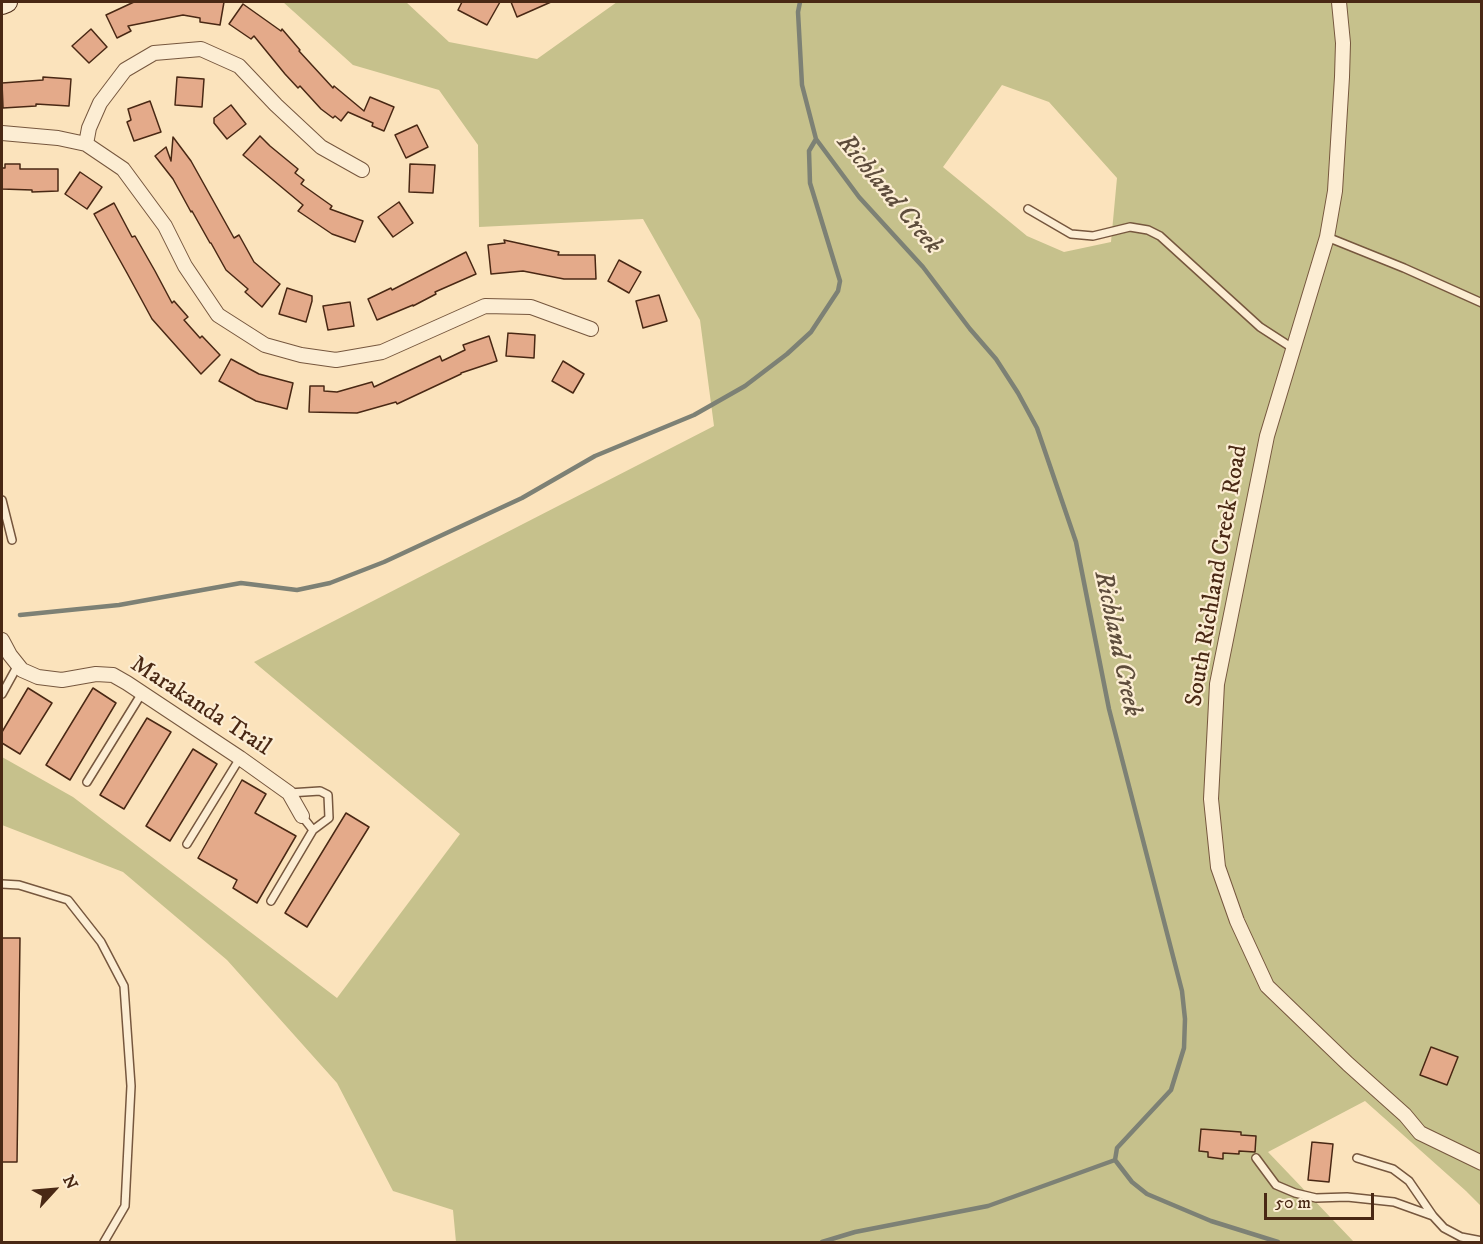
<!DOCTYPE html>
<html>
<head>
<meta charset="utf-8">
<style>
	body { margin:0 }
	#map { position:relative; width:1483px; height:1244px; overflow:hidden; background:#fbe3bc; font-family:"IM FELL DW Pica",serif }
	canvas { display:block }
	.frame { position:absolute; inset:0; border:3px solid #492814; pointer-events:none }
	.north { position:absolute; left:24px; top:1160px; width:60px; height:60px; -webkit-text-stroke:4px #fcedd3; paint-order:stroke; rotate:64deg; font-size:16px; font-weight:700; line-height:24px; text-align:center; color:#492814 }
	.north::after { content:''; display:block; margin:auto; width:21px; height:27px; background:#492814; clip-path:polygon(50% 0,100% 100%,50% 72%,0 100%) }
	.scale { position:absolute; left:1264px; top:1193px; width:110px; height:27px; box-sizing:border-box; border:3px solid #492814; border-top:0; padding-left:8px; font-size:18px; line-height:21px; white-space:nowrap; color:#492814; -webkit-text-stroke:4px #fcedd3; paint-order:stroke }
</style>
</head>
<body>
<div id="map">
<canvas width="1483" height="1244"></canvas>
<div class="frame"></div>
<div class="north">N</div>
<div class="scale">50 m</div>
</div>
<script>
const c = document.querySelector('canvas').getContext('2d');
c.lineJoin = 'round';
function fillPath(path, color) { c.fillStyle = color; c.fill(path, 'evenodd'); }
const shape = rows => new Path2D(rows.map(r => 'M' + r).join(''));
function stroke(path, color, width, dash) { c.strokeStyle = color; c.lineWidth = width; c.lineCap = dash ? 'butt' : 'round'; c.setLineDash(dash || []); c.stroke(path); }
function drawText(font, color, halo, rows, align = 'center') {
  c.font = font + ' "IM FELL DW Pica",serif'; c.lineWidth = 4.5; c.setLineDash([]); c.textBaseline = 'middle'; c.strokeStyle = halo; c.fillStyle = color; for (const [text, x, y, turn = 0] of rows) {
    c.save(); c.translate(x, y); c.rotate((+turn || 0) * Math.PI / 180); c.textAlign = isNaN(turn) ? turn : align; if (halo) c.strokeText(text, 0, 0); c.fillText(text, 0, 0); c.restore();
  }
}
fillPath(shape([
	[283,2,406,2,449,42,537,59,617,2,1481,2,1481,1206,1466,1191,1365,1101,1268,1152,1354,1242,456,1242,453,1210,393,1191,337,1083,227,960,123,872,2,825,2,757,73,797,337,998,460,834,254,662,714,426,700,320,643,219,479,227,478,145,439,90,353,65],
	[1002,85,1049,102,1117,178,1111,242,1064,252,1027,236,943,167]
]), '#c6c18c');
stroke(shape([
	[800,2,798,12,802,85,816,139,859,197,923,267,970,329,996,359,1018,393,1037,428,1076,542,1109,709,1182,991,1185,1019,1184,1048,1171,1090,1117,1148,1115,1160,1132,1182,1147,1194,1211,1221,1278,1242],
	[20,615,119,605,241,583,297,590,330,583,384,562,522,498,595,456,694,415,745,386,787,354,811,332,838,291,840,281,810,183,809,151,816,139],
	[822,1242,855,1232,988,1206,1115,1160]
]), '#7d8175', 4.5);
const building = shape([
	[134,2,224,2,220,25,200,22,200,18,183,15,128,26,131,31,117,38,106,15,134,2],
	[462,2,500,2,487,25,458,10,462,2],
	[511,2,551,2,517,17,511,2],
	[243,4,281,31,282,29,300,50,299,51,333,88,334,86,364,111,370,97,394,107,384,131,372,126,373,123,348,112,341,121,335,116,333,118,321,109,300,86,298,88,285,74,254,36,251,39,229,24,243,4],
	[91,29,107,47,89,63,72,46,91,29],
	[43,77,71,79,69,106,36,104,36,106,3,108,2,83,43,80,43,77],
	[177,77,204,79,202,107,175,105,177,77],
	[150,101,161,132,134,141,127,122,131,120,128,109,150,101],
	[231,105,246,124,227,139,214,123,214,118,231,105],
	[417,125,428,147,406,158,395,135,417,125],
	[260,136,270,146,298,169,295,173,304,180,301,184,332,206,330,209,363,221,355,242,332,234,298,211,303,205,243,155,260,136],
	[173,137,191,161,234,238,239,235,254,262,280,284,262,307,245,292,248,289,226,270,211,243,210,243,192,211,191,212,173,179,155,156,166,147,171,161,173,137],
	[5,164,20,164,20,169,58,169,58,191,32,192,32,190,2,189,2,168,5,168,5,164],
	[410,164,435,165,433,193,409,192,410,164],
	[80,172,102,187,87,209,65,194,80,172],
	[399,202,413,223,393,237,378,217,399,202],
	[114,203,132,237,135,236,155,271,172,303,174,301,188,317,184,320,200,338,202,336,220,355,201,374,152,319,127,273,94,214,114,203],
	[504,240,559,252,558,255,595,255,596,279,564,279,523,271,491,274,488,245,505,243,504,240],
	[466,252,476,274,435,292,436,294,413,306,413,305,377,320,368,299,391,288,392,290,466,252],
	[619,260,641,272,629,293,608,281,619,260],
	[287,288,312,296,312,301,306,322,279,314,287,288],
	[659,295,667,321,643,328,636,301,659,295],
	[350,302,354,326,328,330,323,306,350,302],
	[508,333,535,335,534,358,506,356,508,333],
	[489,336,497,361,461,373,461,374,397,404,396,402,357,413,309,412,310,386,324,386,324,391,337,392,372,382,374,387,440,356,442,361,465,350,463,345,489,336],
	[231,359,259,374,293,383,287,409,256,401,219,381,231,359],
	[563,361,584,374,573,393,552,381,563,361],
	[28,688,52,703,20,754,2,743,2,732,28,688],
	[93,688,116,703,70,780,46,765,93,688],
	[147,718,171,732,124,809,100,795,147,718],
	[193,749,217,764,170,841,146,826,193,749],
	[242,780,266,794,255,813,296,836,257,903,233,888,237,880,198,858,242,780],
	[346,813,369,827,307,927,285,913,346,813],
	[2,938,20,938,17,1162,2,1162,2,938],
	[1431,1047,1458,1057,1447,1085,1420,1075,1431,1047],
	[1201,1129,1241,1132,1241,1135,1256,1136,1255,1152,1239,1151,1239,1154,1223,1153,1223,1159,1208,1157,1208,1152,1199,1151,1201,1129],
	[1312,1142,1333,1144,1329,1182,1308,1180,1312,1142]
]);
fillPath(building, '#e4aa8a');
stroke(building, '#492814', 1.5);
const lane = shape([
	[1028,209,1071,234,1093,236,1130,227,1148,230,1160,236,1260,327,1294,349],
	[1327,237,1404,268,1482,303],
	[2,500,12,540],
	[2,694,18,665],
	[87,782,142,693],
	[289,793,320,791,328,795,329,818,313,830],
	[187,844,240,758],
	[2,884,19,885,68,900,101,942,124,986,131,1086,125,1206,104,1242],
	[271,901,313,830,302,816],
	[1256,1158,1276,1185,1295,1193,1316,1198,1347,1197,1394,1202,1433,1216],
	[1357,1158,1393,1169,1409,1181,1433,1216,1444,1228,1461,1237,1482,1241]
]);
const street = shape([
	[1339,2,1343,43,1342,77,1335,191,1327,237,1267,436,1217,684,1211,799,1218,867,1237,921,1267,986,1348,1064,1405,1115,1420,1133,1482,1163],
	[2,133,58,138,86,144,123,169,165,226,185,266,218,315,265,345,301,355,336,360,382,352,485,306,531,307,591,329],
	[86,144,89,128,100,103,125,70,154,53,201,49,239,66,276,105,321,147,362,170],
	[2,640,10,655,22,670,38,677,62,680,96,674,113,675,127,683,240,758,289,793,302,816]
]);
const secondary = shape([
	[2,4,7,2]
]);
stroke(lane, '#76573e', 10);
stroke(street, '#76573e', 16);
stroke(secondary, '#492814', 22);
stroke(lane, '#fcedd3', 7);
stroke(street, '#fcedd3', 14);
stroke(secondary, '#fcedd3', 20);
drawText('24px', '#492814', '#fcedd3', [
	["South Richland Creek Road",1218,576,-80],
	["Marakanda Trail",200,707,33]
]);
drawText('italic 26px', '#5e4d3c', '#fcedd3', [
	["Richland Creek",888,195,50],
	["Richland Creek",1116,644,78]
]);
</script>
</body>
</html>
